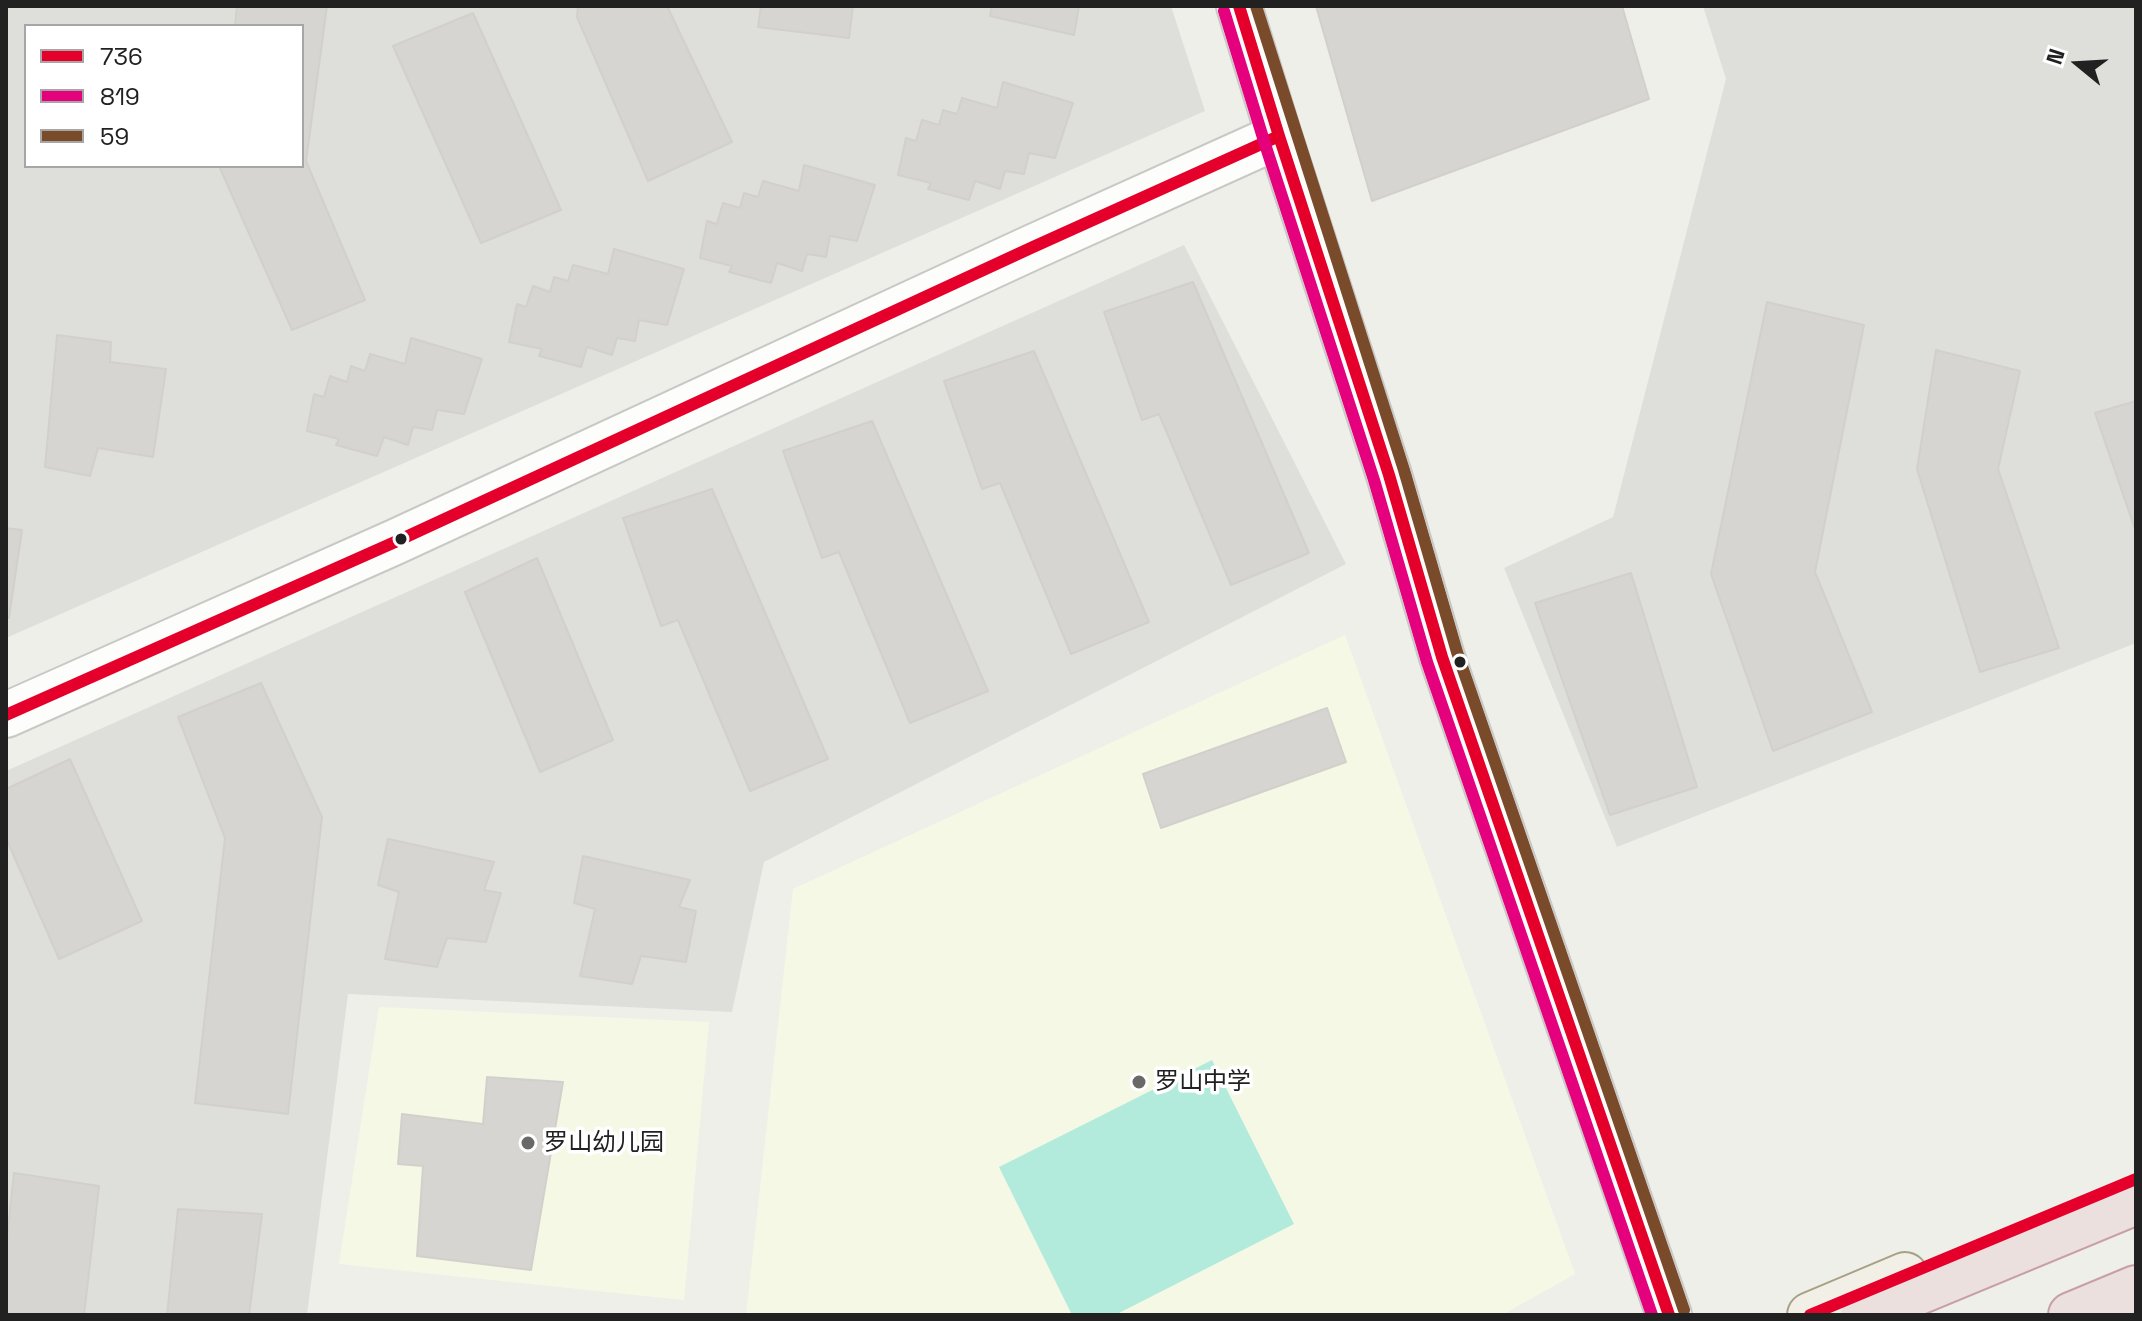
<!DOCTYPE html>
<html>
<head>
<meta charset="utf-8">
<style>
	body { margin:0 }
	#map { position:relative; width:2142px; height:1321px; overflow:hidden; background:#efefea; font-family:"Space Grotesk",sans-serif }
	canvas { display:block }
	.frame { position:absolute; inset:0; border:8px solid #212121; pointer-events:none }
	.legend { position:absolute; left:24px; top:24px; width:280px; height:144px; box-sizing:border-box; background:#fff; border:2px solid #a6a6a6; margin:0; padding:10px 14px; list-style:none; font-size:24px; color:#212121 }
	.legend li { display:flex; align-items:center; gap:16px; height:40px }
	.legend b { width:40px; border:2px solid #a6a6a6 }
	.north { position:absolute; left:2038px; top:24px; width:80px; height:80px; -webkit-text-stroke:6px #fff; paint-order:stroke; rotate:288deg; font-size:22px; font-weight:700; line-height:32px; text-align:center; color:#212121 }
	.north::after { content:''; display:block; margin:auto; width:28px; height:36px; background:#212121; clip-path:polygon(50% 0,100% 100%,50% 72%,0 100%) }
</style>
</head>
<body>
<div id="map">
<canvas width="2142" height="1321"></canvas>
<div class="frame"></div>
<ul class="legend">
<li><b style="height:10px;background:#e4002b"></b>736</li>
<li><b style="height:10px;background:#e5007d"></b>819</li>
<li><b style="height:10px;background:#7a4b2a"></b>59</li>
</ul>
<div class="north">N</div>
</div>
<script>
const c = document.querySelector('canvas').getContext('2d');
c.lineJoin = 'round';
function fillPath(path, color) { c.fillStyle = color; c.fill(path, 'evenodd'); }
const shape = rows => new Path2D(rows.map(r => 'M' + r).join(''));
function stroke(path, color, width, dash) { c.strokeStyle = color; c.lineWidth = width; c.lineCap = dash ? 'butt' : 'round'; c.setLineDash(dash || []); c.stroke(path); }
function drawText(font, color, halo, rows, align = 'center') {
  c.font = font + ' "Space Grotesk","Noto Sans SC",sans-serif'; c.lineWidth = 7; c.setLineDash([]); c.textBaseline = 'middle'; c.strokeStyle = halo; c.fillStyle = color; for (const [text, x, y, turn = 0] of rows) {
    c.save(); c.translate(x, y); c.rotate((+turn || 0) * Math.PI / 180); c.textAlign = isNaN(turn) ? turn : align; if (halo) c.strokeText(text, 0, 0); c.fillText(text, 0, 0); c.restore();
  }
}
fillPath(shape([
	[6,6,1171,6,1205,111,6,638],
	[26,26,302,26,302,166,26,166],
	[1703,6,2136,6,2136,643,1617,847,1504,568,1613,517,1726,79],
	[1184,245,1346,564,764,862,732,1012,348,994,307,1315,6,1315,6,771]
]), '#dededb');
fillPath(shape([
	[1345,635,1575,1274,1502,1315,746,1315,793,889],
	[379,1007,709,1022,684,1300,339,1264]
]), '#f6f8e6');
fillPath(shape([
	[1212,1060,1294,1224,1115,1315,1072,1315,999,1167]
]), '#b2ebdb');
const building = shape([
	[237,6,327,6,306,161,365,300,292,330,219,166,302,166,302,26,235,26,237,6],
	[578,6,667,6,732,142,648,181,577,17,578,6],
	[761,6,853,6,849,38,758,27,761,6],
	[992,6,1079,6,1074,35,990,16,992,6],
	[1316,6,1622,6,1649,99,1372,201,1316,6],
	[473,13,561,210,481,243,393,46,473,13],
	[1003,82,1073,103,1055,158,1029,153,1024,174,1005,171,1000,189,975,181,969,200,928,189,931,183,898,175,906,138,916,141,922,120,939,125,943,110,957,114,962,98,997,108,1003,82],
	[804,165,875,185,857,241,830,236,826,257,807,254,802,271,777,263,771,283,729,272,732,266,700,258,707,221,717,224,723,203,740,208,744,193,758,197,763,181,799,191,804,165],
	[614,249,684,269,667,325,639,320,635,341,617,338,612,355,587,347,581,367,539,356,542,349,509,342,517,304,526,307,533,286,550,292,554,277,568,281,573,265,608,274,614,249],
	[1193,282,1309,553,1231,585,1159,414,1142,420,1104,312,1193,282],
	[1767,302,1864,325,1815,572,1872,712,1773,751,1711,574,1767,302],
	[57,335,111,342,110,362,166,369,153,457,98,448,90,476,45,467,57,335],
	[411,338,482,359,464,414,437,410,432,430,413,427,408,445,384,437,377,456,336,445,339,439,307,431,314,394,324,397,330,376,347,382,351,366,365,371,370,354,405,364,411,338],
	[1936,350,2020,371,1998,469,2059,648,1980,672,1917,469,1936,350],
	[1034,351,1149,622,1071,654,1000,483,982,489,944,381,1034,351],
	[2136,401,2136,532,2095,413,2136,401],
	[872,421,988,691,910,723,839,552,822,558,783,451,872,421],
	[712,489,828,759,750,791,678,620,661,626,623,518,712,489],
	[6,528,22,530,9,618,6,617,6,528],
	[537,558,613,740,540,772,465,592,537,558],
	[1631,573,1697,787,1610,815,1535,603,1631,573],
	[261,683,322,817,288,1114,195,1103,225,838,178,717,261,683],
	[1327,708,1346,762,1161,828,1143,774,1327,708],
	[70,759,142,921,59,959,6,838,6,789,70,759],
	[388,839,494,862,484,890,501,893,486,942,447,938,437,967,385,959,399,892,378,885,388,839],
	[583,856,690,880,679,907,696,911,686,962,641,956,632,984,580,976,595,909,574,903,583,856],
	[487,1077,563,1082,531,1270,417,1256,423,1166,398,1164,402,1114,483,1124,487,1077],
	[14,1173,99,1186,84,1315,6,1315,6,1249,14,1173],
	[178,1209,262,1214,249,1315,167,1315,178,1209]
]);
fillPath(building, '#d6d5d1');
stroke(building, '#d3d0cb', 2);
const minor = shape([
	[1239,6,1279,136,1389,475,1442,657,1669,1315],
	[6,715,395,542,1033,247,1279,136]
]);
const major = shape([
	[1810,1315,1905,1275]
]);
const highway = shape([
	[1863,1315,2136,1202],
	[2071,1315,2136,1288]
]);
stroke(minor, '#c8c8c6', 48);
stroke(major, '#a6a185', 48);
stroke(highway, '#c79fa5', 48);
stroke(minor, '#fdfdfc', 44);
stroke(major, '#f2efe6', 44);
stroke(highway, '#ece0df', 44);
stroke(shape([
	[1239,6,1279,136,1389,475,1442,657,1669,1315],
	[6,715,395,542,1033,247,1279,136],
	[1810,1315,2136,1179]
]), '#e4002b', 12);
stroke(shape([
	[1224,11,1264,141,1374,480,1427,662,1652,1315]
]), '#e5007d', 12);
stroke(shape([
	[1256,6,1404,470,1457,652,1684,1310]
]), '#7a4b2a', 12);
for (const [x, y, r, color] of [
	[401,539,7,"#212121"],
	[1460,662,7,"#212121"],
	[1139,1082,8,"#696967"],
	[528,1143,8,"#696967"]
]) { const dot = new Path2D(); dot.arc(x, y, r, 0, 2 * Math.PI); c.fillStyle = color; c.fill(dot); stroke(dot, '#fff', 3); }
drawText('24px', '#212121', '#fff', [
	["罗山中学",1155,1082],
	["罗山幼儿园",544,1143]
], 'left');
</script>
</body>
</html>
